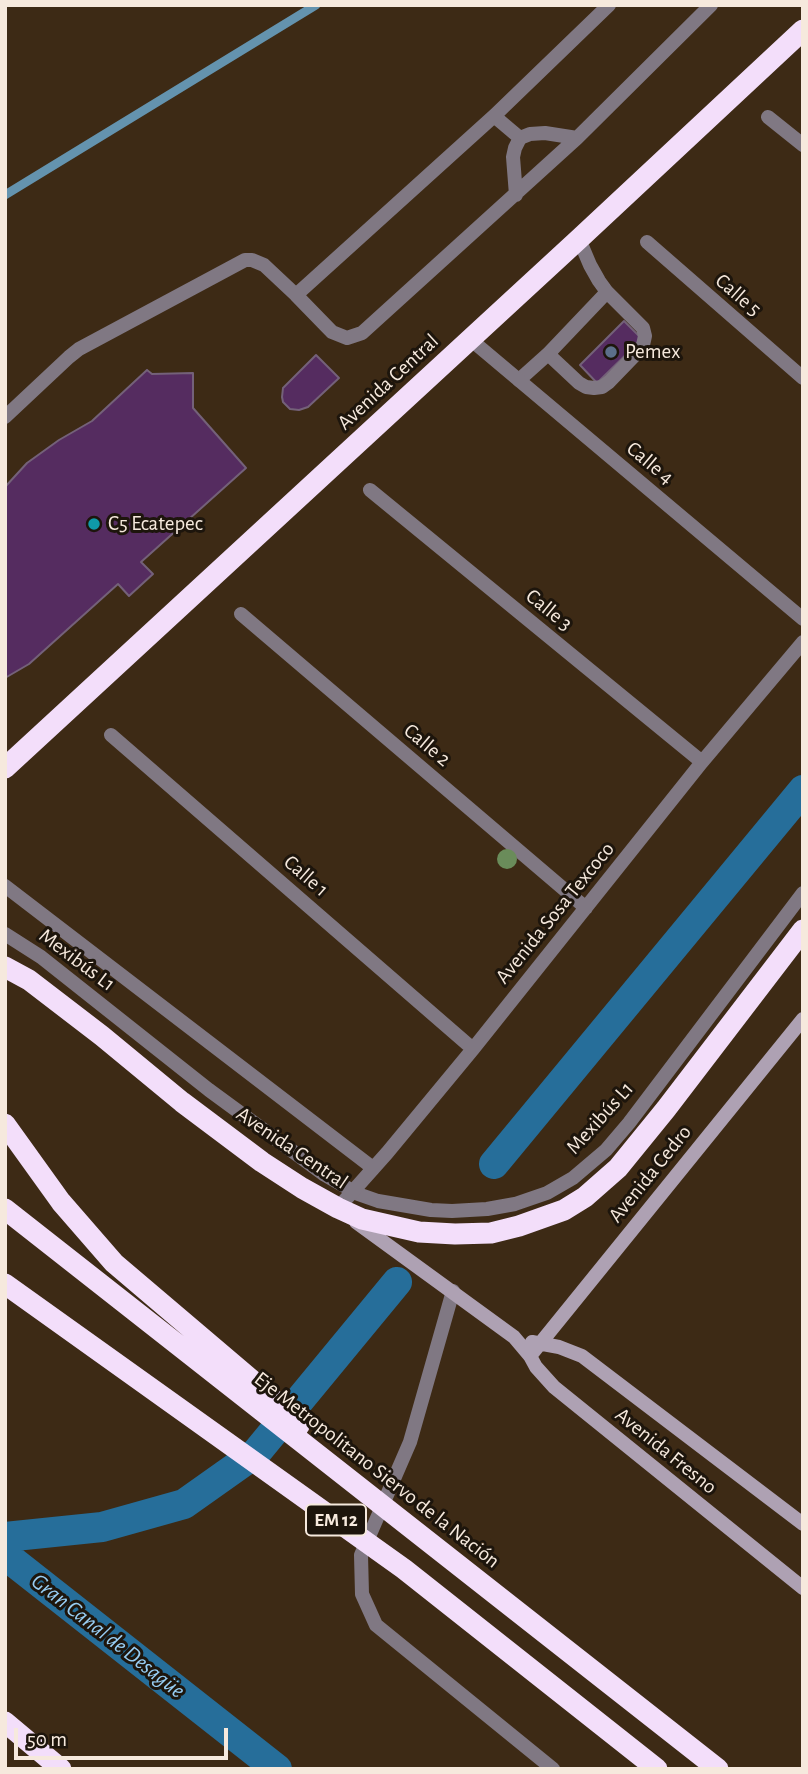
<!DOCTYPE html>
<html>
<head>
<meta charset="utf-8">
<style>
	body { margin:0 }
	#map { position:relative; width:808px; height:1774px; overflow:hidden; background:#3d2a15; font-family:"Alegreya Sans",sans-serif }
	canvas { display:block }
	.frame { position:absolute; inset:0; border:7px solid #f6e9dd; pointer-events:none }
	.scale { position:absolute; left:14px; top:1728px; width:214px; height:32px; box-sizing:border-box; border:4px solid #f6e9dd; border-top:0; padding-left:9px; font-size:21px; line-height:24px; white-space:nowrap; color:#f6e9dd; -webkit-text-stroke:5px #1d150c; paint-order:stroke }
</style>
</head>
<body>
<div id="map">
<canvas width="808" height="1774"></canvas>
<div class="frame"></div>
<div class="scale">50 m</div>
</div>
<script>
const c = document.querySelector('canvas').getContext('2d');
c.lineJoin = 'round';
const shape = rows => new Path2D(rows.map(r => 'M' + r).join(''));
function stroke(path, color, width, dash) { c.strokeStyle = color; c.lineWidth = width; c.lineCap = dash ? 'butt' : 'round'; c.setLineDash(dash || []); c.stroke(path); }
function fillPath(path, color) { c.fillStyle = color; c.fill(path, 'evenodd'); }
function drawText(font, color, halo, rows, align = 'center') {
  c.font = font + ' "Alegreya Sans",sans-serif'; c.lineWidth = 6; c.setLineDash([]); c.textBaseline = 'middle'; c.strokeStyle = halo; c.fillStyle = color; for (const [text, x, y, turn = 0] of rows) {
    c.save(); c.translate(x, y); c.rotate((+turn || 0) * Math.PI / 180); c.textAlign = isNaN(turn) ? turn : align; if (halo) c.strokeText(text, 0, 0); c.fillText(text, 0, 0); c.restore();
  }
}
stroke(shape([
	[5,195,316,5]
]), '#6493ae', 9);
stroke(shape([
	[494,1164,803,790],
	[5,1537,102,1527,184,1504,256,1453,397,1282],
	[5,1555,277,1769]
]), '#266e9a', 30);
const building = shape([
	[624,321,642,339,597,383,580,365,624,321],
	[316,355,339,378,308,407,299,410,290,409,283,402,282,397,283,388,316,355],
	[147,370,152,374,193,373,193,408,246,468,141,562,153,574,129,596,118,584,29,664,5,678,5,487,27,463,59,440,92,421,147,370]
]);
fillPath(building, '#552c60');
stroke(building, '#746179', 2);
stroke(shape([
	[494,116,520,138],
	[516,195,513,157,515,148,520,138,530,134,545,133,577,138],
	[296,295,494,116,609,5],
	[548,354,579,383,586,387,594,388,602,387,609,382,638,352,643,345,645,336,643,328,607,292,599,281,590,265,579,239],
	[519,380,548,354,607,292],
	[5,417,69,357,79,349,245,260,252,260,264,265,296,295,332,332,347,338,362,333,577,138,711,5],
	[5,934,41,957,209,1090,325,1175,358,1194,378,1201,431,1210,452,1211,487,1209,515,1204,547,1193,573,1178,606,1150,629,1123,803,893],
	[453,1291,410,1442,361,1555,362,1594,376,1625,553,1769]
]), '#807883', 14);
stroke(shape([
	[768,117,803,145],
	[647,242,803,378],
	[470,339,803,619],
	[370,490,702,762],
	[241,614,586,908],
	[111,735,473,1049],
	[5,886,373,1168],
	[338,1208,387,1153,473,1049,702,762,803,642]
]), '#807883', 14);
stroke(shape([
	[356,1222,514,1337,530,1356,536,1367,554,1387,803,1588],
	[532,1342,559,1347,582,1356,803,1524],
	[530,1356,803,1019]
]), '#aea1b3', 14);
stroke(shape([
	[5,768,579,239,803,30],
	[5,967,29,980,102,1036,182,1102,262,1162,302,1188,338,1208,362,1219,419,1232,455,1234,491,1233,519,1226,564,1210,585,1197,618,1168,666,1109,803,930],
	[5,1124,61,1202,114,1263,267,1393,299,1426],
	[5,1209,718,1769],
	[5,1284,404,1569,657,1769],
	[5,1722,61,1769]
]), '#f3defa', 21);
c.fillStyle = '#6a8c5a';
for (const [x, y] of [
	[507,859]
]) { c.beginPath(); c.arc(x, y, 10, 0, 2 * Math.PI); c.fill(); }
for (const [x, y, r, color] of [
	[611,352,7,"#5c6f8a"],
	[94,524,7,"#0f9aa8"]
]) { const dot = new Path2D(); dot.arc(x, y, r, 0, 2 * Math.PI); c.fillStyle = color; c.fill(dot); stroke(dot, '#1d150c', 2.5); }
for (const [x, y, w] of [
	[336,1520,60]
]) { const box = new Path2D(); box.roundRect(x - w / 2, y - 15.5, w, 31, 5); c.fillStyle = '#1d150c'; c.fill(box); stroke(box, '#f6e9dd', 2); }
drawText('bold 19px', '#f6e9dd', null, [
	["EM 12",336,1520]
]);
drawText('21px', '#f6e9dd', '#1d150c', [
	["Calle 5",738,295,41],
	["Avenida Central",388,382,-43],
	["Calle 4",650,463,40],
	["Calle 3",549,610,39],
	["Calle 2",427,745,40],
	["Calle 1",306,876,41],
	["Avenida Sosa Texcoco",555,913,-51],
	["Mexibús L1",77,960,37],
	["Mexibús L1",600,1118,-48],
	["Avenida Central",292,1148,34],
	["Avenida Cedro",650,1174,-51],
	["Avenida Fresno",666,1451,39],
	["Eje Metropolitano Siervo de la Nación",377,1470,38]
]);
drawText('21px', '#f6e9dd', '#1d150c', [
	["Pemex",625,352],
	["C5 Ecatepec",108,524]
], 'left');
drawText('italic 23px', '#97cdf3', '#1d150c', [
	["Gran Canal de Desagüe",108,1636,38]
]);
</script>
</body>
</html>
